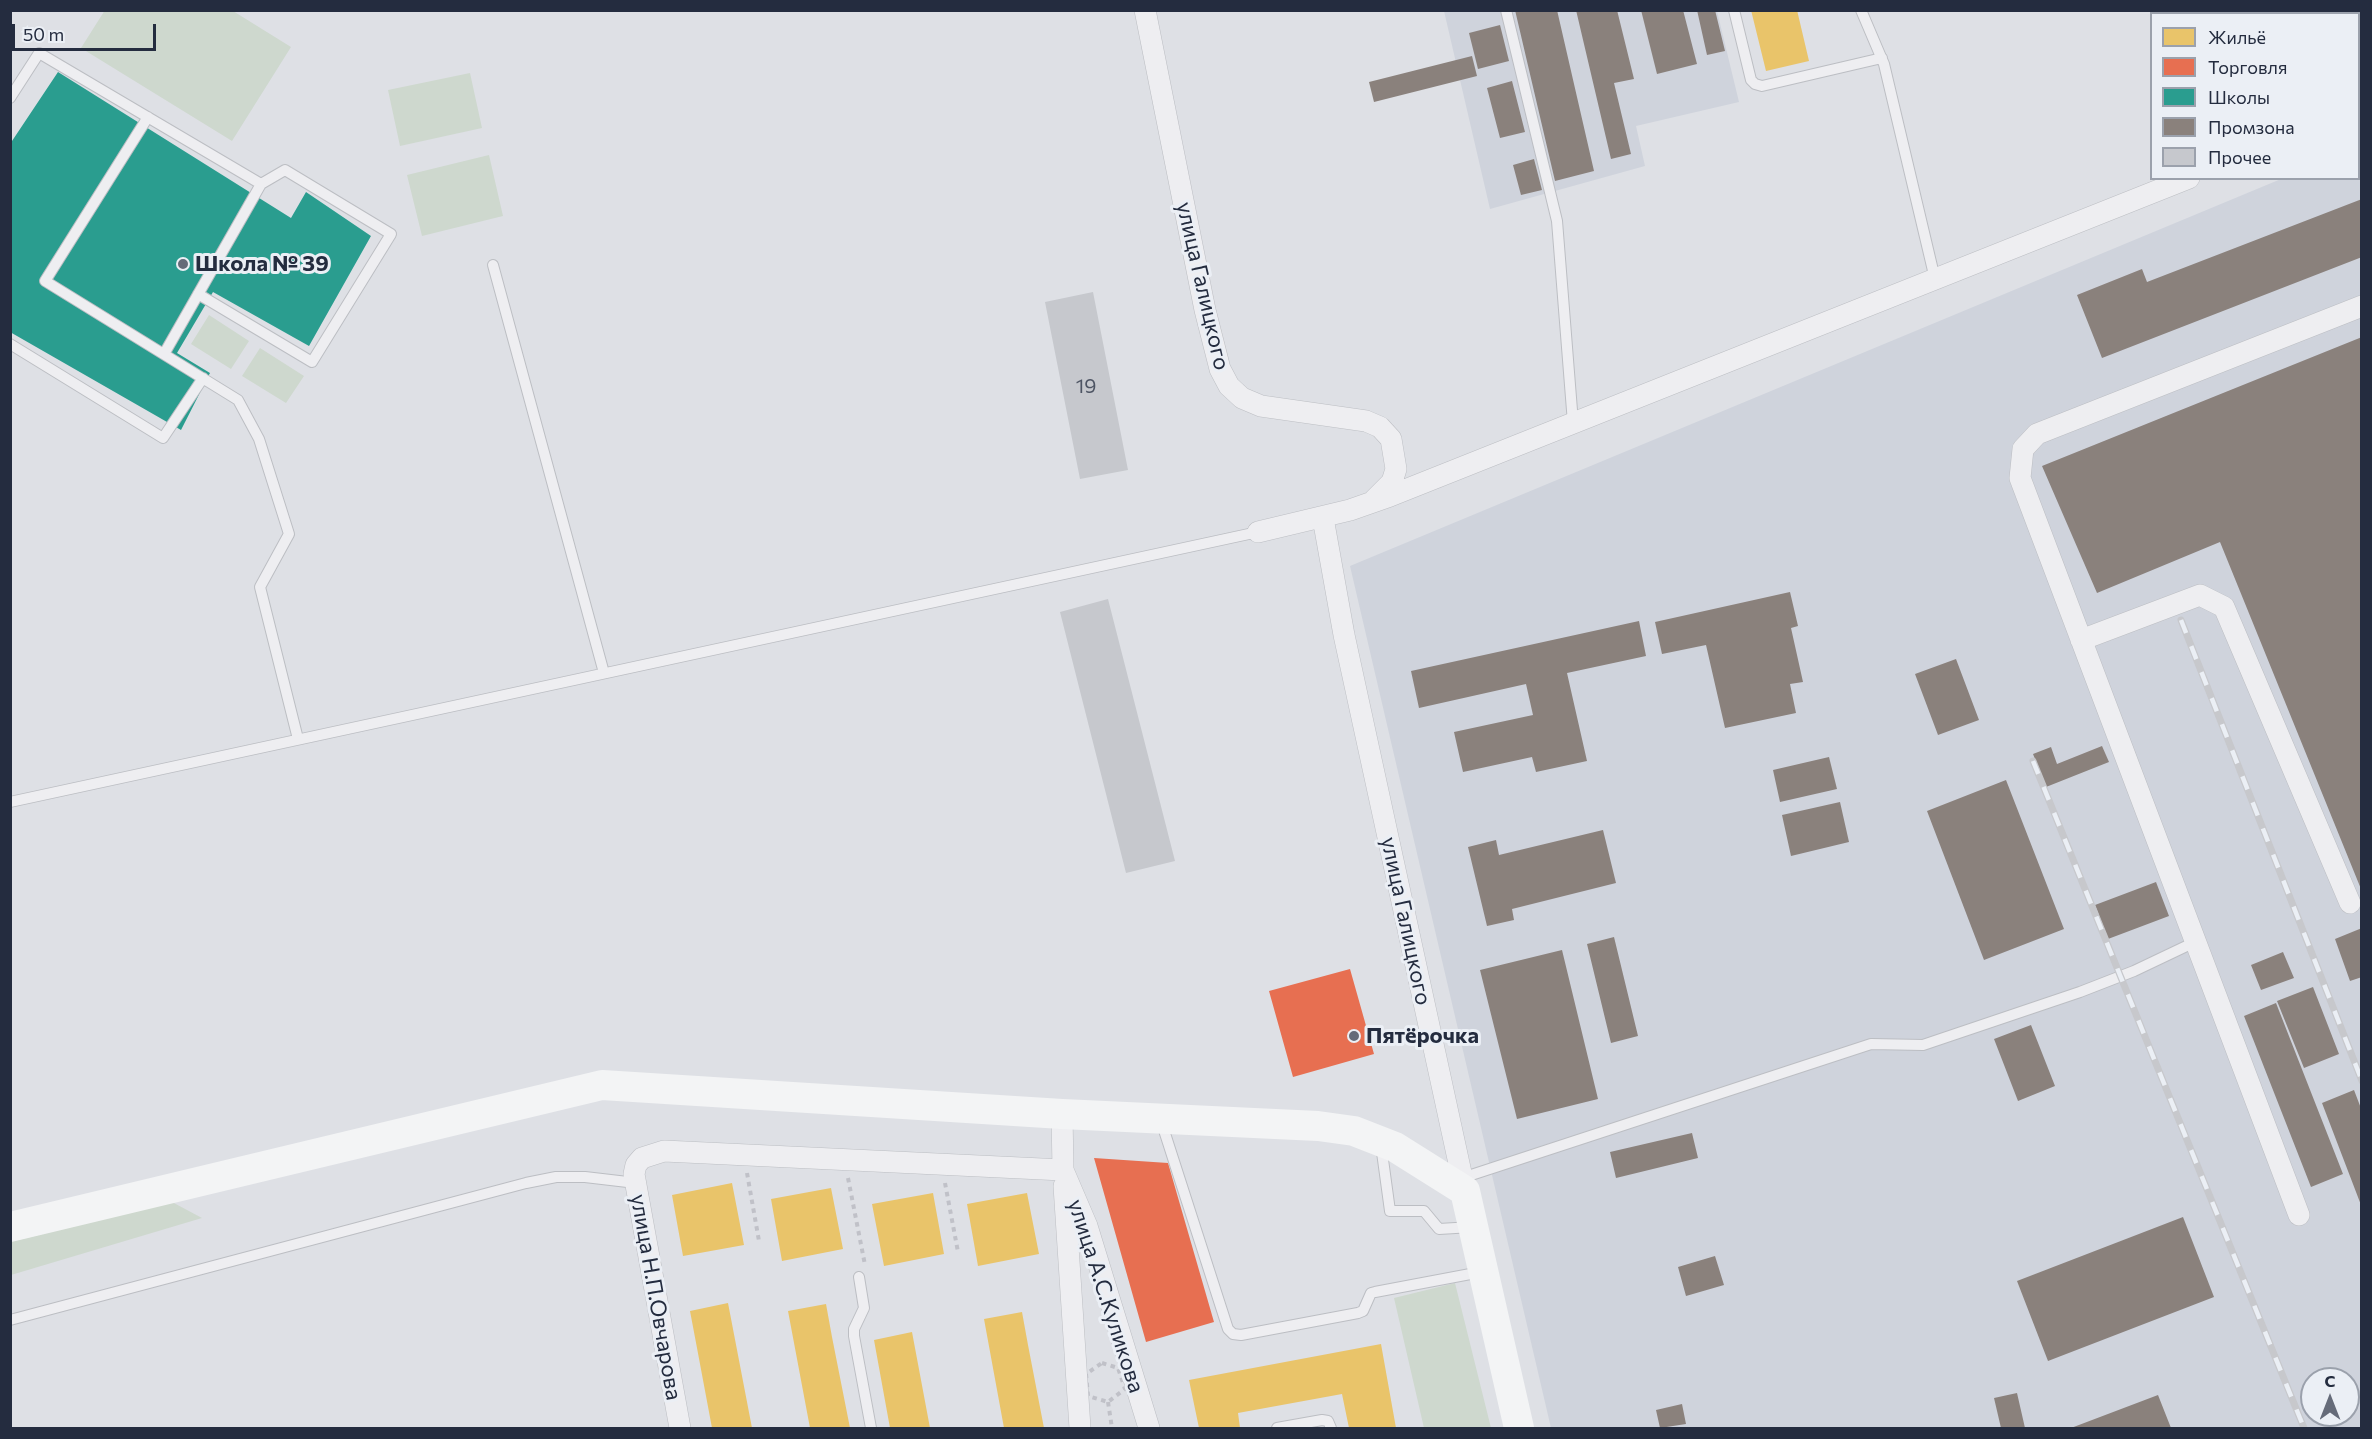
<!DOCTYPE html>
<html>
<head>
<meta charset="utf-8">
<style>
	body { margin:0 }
	#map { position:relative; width:2372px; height:1439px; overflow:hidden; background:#dee0e5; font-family:Commissioner,sans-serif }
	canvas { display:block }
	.frame { position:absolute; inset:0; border:12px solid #242c3f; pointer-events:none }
	.legend { position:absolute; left:2150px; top:12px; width:210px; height:168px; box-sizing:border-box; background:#ebeff5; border:2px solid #9ba1ac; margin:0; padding:8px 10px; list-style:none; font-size:18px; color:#242c3f }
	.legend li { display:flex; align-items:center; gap:12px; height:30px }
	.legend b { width:30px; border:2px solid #9ba1ac }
	.north { position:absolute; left:2300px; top:1367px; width:60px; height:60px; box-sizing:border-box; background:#ebeff5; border:2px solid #9ba1ac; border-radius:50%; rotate:0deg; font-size:16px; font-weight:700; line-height:24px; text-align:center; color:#242c3f }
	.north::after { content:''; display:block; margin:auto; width:21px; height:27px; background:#656b79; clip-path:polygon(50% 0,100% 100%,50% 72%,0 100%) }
	.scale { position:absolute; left:12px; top:24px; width:144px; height:27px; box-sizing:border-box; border:3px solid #242c3f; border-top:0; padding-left:8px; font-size:18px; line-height:21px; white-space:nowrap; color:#242c3f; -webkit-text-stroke:4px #ebeff5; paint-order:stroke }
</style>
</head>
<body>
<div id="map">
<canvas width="2372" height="1439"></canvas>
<div class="frame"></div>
<ul class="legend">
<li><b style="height:16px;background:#e9c46a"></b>Жильё</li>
<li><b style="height:16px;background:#e76f51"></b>Торговля</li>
<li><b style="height:16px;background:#2a9d8f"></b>Школы</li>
<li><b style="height:16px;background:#8a817c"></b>Промзона</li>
<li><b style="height:16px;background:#c6c8cd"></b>Прочее</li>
</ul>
<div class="north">С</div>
<div class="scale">50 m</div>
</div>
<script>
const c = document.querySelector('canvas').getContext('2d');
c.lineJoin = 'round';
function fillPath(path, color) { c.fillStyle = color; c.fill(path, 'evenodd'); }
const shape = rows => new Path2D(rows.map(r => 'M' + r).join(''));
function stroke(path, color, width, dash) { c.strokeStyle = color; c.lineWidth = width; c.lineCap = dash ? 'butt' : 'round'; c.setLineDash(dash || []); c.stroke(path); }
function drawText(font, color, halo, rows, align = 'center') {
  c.font = font + ' Commissioner,sans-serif'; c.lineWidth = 6; c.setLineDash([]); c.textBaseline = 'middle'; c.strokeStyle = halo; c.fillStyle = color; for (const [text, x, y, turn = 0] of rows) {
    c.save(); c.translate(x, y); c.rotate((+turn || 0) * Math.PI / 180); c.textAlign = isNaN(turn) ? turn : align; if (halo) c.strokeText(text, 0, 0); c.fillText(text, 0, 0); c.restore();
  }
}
fillPath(shape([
	[1444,11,1717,11,1739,102,1636,126,1645,166,1490,209],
	[2361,145,2361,1428,1551,1428,1350,566,2281,179,2358,178,2359,146],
	[2312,1379,2348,1379,2348,1415,2312,1415]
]), '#cfd3dc');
fillPath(shape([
	[105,10,233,11,291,47,232,141,81,48],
	[470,73,482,128,400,146,388,90],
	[489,155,503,216,422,236,407,175],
	[209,315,249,341,231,369,191,344],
	[260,348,304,376,286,403,242,376],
	[172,1202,202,1218,11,1275,10,1242],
	[1455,1283,1491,1428,1424,1428,1394,1298]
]), '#ced8ce');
fillPath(shape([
	[1751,10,1797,10,1809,61,1766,71],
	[732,1183,744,1245,683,1256,672,1195],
	[831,1188,843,1249,782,1261,771,1199],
	[933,1193,944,1254,884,1266,872,1204],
	[1027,1193,1039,1254,978,1266,967,1204],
	[728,1303,752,1428,712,1428,697,1348,690,1311],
	[826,1304,832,1337,850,1428,810,1428,788,1311],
	[1022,1312,1028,1345,1044,1428,1004,1428,984,1319],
	[912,1332,930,1428,890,1428,874,1340],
	[1381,1344,1396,1428,1349,1428,1342,1394,1238,1413,1240,1428,1199,1428,1189,1380]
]), '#e9c46a');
fillPath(shape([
	[1350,969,1374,1054,1293,1077,1269,991],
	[1094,1158,1168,1163,1214,1322,1146,1342]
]), '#e76f51');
fillPath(shape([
	[58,72,291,218,306,192,371,236,309,346,213,292,177,353,210,373,181,430,10,332,10,144]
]), '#2a9d8f');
fillPath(shape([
	[1515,10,1557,10,1594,171,1555,181],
	[1576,10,1617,10,1634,79,1614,83,1631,154,1611,159],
	[1641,10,1683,10,1697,64,1657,74],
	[1697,10,1715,10,1725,51,1707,55],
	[1500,25,1509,61,1478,69,1469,33],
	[1472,56,1477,76,1374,102,1369,82],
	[1512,81,1525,132,1500,138,1487,88],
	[1534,159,1542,190,1521,195,1513,165],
	[2362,199,2362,257,2102,358,2077,295,2142,269,2147,282],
	[2362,337,2362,889,2361,889,2220,542,2097,593,2042,466],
	[1790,592,1798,626,1791,628,1803,682,1790,684,1796,713,1725,728,1706,645,1662,654,1655,622],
	[1639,621,1646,656,1567,673,1587,761,1536,772,1532,757,1463,772,1454,732,1533,715,1526,684,1419,708,1411,671],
	[1956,659,1979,720,1938,735,1915,674],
	[2102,746,2109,762,2046,787,2033,754,2051,747,2057,764],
	[1829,757,1837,789,1780,802,1773,770],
	[2006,780,2064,929,1984,960,1927,811],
	[1840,802,1849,842,1791,856,1782,815],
	[1603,830,1616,883,1512,909,1514,920,1487,926,1468,847,1496,840,1499,855],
	[2156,882,2169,916,2108,939,2095,905],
	[2362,928,2362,977,2350,981,2335,939],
	[1614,937,1638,1036,1611,1043,1587,944],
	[1562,950,1598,1099,1517,1119,1480,970],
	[2283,952,2294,978,2261,990,2251,965],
	[2313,987,2339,1054,2304,1068,2277,1001],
	[2276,1003,2343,1174,2311,1187,2244,1016],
	[2031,1025,2055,1086,2018,1101,1994,1039],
	[2354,1090,2362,1111,2361,1205,2322,1103],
	[1692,1133,1698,1158,1616,1178,1610,1152],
	[2183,1217,2214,1297,2048,1361,2017,1281],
	[1715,1256,1724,1285,1686,1296,1678,1267],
	[2017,1393,2025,1428,2001,1428,1994,1398],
	[2158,1395,2171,1428,2071,1428],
	[1682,1404,1686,1424,1660,1428,1656,1410]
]), '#8a817c');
fillPath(shape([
	[1093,292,1128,470,1080,479,1045,302],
	[1108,599,1175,861,1126,873,1060,612]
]), '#c6c8cd');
const lane = shape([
	[1506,10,1557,221,1573,423],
	[1734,10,1751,80,1755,84,1762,86,1882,58],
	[1861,10,1884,64,1935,279],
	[2164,10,2165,14],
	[10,98,39,53,261,184,285,170,391,234,312,362,198,294],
	[148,117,45,281,238,400,259,439,289,534,260,587,298,739],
	[493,265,604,673],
	[10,344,163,438,203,378],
	[164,354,261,184],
	[10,802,1258,532],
	[1161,1121,1228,1329,1233,1334,1241,1335,1358,1313,1363,1311,1371,1293,1375,1292,1481,1272],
	[1381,1145,1390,1211,1424,1211,1439,1229,1472,1227],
	[1462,1178,1871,1044,1923,1045,2080,992,2134,971,2195,942],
	[859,1277,864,1308,854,1329,854,1336,871,1428],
	[10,1320,526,1183,556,1177,585,1177,636,1183],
	[1277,1428,1322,1420,1328,1421,1331,1428]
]);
const street = shape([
	[1145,10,1205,310,1220,369,1229,386,1242,398,1261,406,1366,421,1380,427,1391,439,1396,469,1392,482,1374,500],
	[2358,112,2362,111],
	[1323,518,1344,635,1465,1191],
	[1258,532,1350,510,1390,496,2189,178],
	[2081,640,2200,595,2224,607,2350,903],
	[1063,1170,1087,1226,1149,1428],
	[1064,1186,1080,1428],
	[2299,1215,2020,478,2023,449,2037,434,2362,306],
	[680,1428,634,1174,636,1165,642,1158,664,1151,1063,1170,1062,1114]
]);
stroke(lane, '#bcbec3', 12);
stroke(street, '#bcbec3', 22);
stroke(shape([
	[747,1173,759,1241],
	[848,1178,865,1265],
	[945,1183,958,1252],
	[1102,1363,1118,1368,1125,1389,1108,1402,1088,1396,1086,1374,1102,1363],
	[1108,1402,1112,1428]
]), '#c0c1c8', 4, [4.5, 4.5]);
stroke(lane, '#eeeef1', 10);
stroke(street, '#eeeef1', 21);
stroke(shape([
	[10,1227,602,1085,1062,1114,1318,1126,1354,1131,1395,1147,1465,1191,1519,1428]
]), '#f3f4f5', 30);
const rail = shape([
	[2181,620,2362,1081],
	[2033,761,2304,1428]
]);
stroke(rail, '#c7c8cc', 7);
stroke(rail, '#ebeff5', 4.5, [14]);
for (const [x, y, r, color] of [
	[183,264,6,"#656b79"],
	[1354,1036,6,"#656b79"]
]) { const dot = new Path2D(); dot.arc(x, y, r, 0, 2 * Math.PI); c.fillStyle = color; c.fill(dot); stroke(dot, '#ebeff5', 2); }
drawText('20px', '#4d5463', null, [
	["19",1086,386]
]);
drawText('bold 22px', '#242c3f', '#ebeff5', [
	["Школа № 39",195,264],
	["Пятёрочка",1366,1036]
], 'left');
drawText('22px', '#242c3f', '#ebeff5', [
	["улица Галицкого",1203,286,77],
	["улица Галицкого",1406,921,78],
	["улица А.С.Куликова",1106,1296,72],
	["улица Н.П.Овчарова",656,1297,80]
]);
</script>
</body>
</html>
